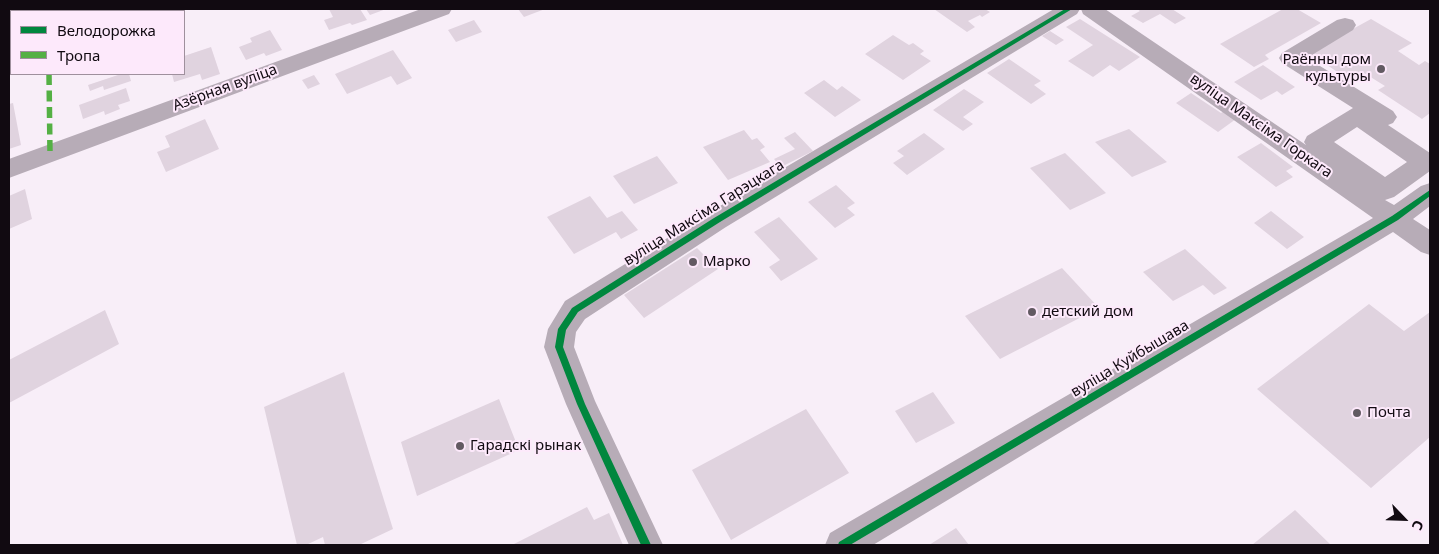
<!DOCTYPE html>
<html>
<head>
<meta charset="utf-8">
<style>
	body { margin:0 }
	#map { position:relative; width:1439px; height:554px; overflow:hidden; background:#f8eef8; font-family:"Noto Sans",sans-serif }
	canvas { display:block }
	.frame { position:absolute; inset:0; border:10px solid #110a11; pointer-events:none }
	.legend { position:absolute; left:10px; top:10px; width:175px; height:65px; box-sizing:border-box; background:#fde9fb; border:1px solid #9f909d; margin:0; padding:6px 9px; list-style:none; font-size:15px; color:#110a11 }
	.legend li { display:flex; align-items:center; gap:10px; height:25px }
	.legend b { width:25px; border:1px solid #9f909d }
	.north { position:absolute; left:1379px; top:494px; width:50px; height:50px; -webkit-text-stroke:4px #fde9fb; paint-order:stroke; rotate:114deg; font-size:14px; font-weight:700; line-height:20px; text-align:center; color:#110a11 }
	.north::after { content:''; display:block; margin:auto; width:18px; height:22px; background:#110a11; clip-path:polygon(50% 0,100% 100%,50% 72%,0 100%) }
</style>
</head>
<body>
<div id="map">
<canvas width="1439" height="554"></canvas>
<div class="frame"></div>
<ul class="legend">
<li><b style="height:6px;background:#00873e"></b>Велодорожка</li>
<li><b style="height:6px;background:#54b044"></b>Тропа</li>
</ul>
<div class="north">С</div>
</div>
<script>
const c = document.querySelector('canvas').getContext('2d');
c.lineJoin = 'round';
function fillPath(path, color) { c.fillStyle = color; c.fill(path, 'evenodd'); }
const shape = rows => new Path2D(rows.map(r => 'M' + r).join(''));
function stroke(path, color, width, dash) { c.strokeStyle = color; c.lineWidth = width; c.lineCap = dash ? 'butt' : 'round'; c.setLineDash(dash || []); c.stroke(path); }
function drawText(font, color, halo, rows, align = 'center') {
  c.font = font + ' "Noto Sans",sans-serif'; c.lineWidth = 4; c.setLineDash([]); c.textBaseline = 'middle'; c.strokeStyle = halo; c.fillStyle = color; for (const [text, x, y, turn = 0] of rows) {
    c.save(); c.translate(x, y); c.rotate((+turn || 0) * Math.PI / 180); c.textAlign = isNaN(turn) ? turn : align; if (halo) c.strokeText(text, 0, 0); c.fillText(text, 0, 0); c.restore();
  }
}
fillPath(shape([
	[329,9,348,9,349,10,360,9,367,20,352,25,350,23,329,30,324,20,333,17],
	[366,9,386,9,370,15],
	[518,9,545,9,524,17],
	[934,9,985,9,990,12,982,17,980,15,968,21,975,27,967,32],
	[1137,9,1172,9,1186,18,1175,24,1160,14,1143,23,1131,16,1140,11],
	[1283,9,1297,9,1321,23,1265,55,1269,59,1254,67,1220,44],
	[1080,19,1140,57,1119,71,1110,65,1093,77,1068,61,1093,45,1066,27],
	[1371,19,1412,43,1398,51,1419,65,1425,61,1430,64,1430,113,1422,119,1378,90,1385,86,1364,73,1351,81,1309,53],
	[474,20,482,32,456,42,448,30],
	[270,30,282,50,266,56,264,53,246,60,239,47,252,42,250,38],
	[1050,31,1064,40,1056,45,1042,36],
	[893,35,909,45,913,43,924,51,920,54,931,61,903,80,865,54],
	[211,47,220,74,202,80,200,74,174,82,172,74,184,74,184,56],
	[393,50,412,78,397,85,391,76,347,94,335,74],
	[1009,59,1041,81,1034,85,1046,94,1031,104,987,73],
	[1263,65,1295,87,1282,95,1277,91,1261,100,1234,82],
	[121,74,129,74,131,81,104,90,103,86,90,91,88,85],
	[314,75,320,84,308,89,302,80],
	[824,80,837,90,842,86,861,100,835,117,804,93],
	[126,88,130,101,118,105,120,109,105,115,104,111,83,119,79,105],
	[964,89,984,102,963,117,973,124,963,131,933,110],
	[1191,93,1221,113,1224,111,1236,119,1218,132,1176,103],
	[13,103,21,145,9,149,9,104],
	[205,119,219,149,166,172,157,152,170,147,165,136],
	[1129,129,1167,162,1132,177,1095,142],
	[744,130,752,140,757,138,765,147,760,150,770,162,728,180,703,147],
	[795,132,813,151,781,167,774,159,795,149,784,138],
	[924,133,945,149,907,175,893,163,904,156,897,151],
	[1261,143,1293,167,1286,171,1293,177,1276,187,1237,157],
	[1065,153,1106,193,1070,210,1030,168],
	[657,156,678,183,634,204,613,176],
	[836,185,855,203,847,208,855,215,835,228,808,202],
	[25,189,32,219,9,229,9,196],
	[590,196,607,218,622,211,638,230,621,239,616,232,574,254,547,217],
	[1271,211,1304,237,1287,249,1254,223],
	[779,217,818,259,781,281,769,267,780,260,754,232],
	[697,248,718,269,644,318,624,295],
	[1185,249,1227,288,1214,295,1203,285,1173,301,1143,272],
	[1062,268,1099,308,1000,359,965,316],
	[1369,304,1404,331,1430,312,1430,437,1371,488,1257,389],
	[105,310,119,344,9,403,9,360],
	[344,372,393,529,359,545,325,545,323,537,306,545,297,545,264,407],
	[933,392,955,423,916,443,895,411],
	[499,399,519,450,417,496,401,442],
	[806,409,849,473,731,540,692,470],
	[587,507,594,520,609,513,623,545,512,545],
	[1295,510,1331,545,1252,545],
	[956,528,969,545,929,545]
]), '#e0d3df');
fillPath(shape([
	[421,9,452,9,449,14,9,178,9,159,421,9],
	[1054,9,1080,9,1077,14,726,227,585,319,576,332,574,347,595,401,663,545,629,545,566,404,544,347,548,329,565,301,708,213,1054,9],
	[1081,9,1105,9,1306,145,1304,142,1307,136,1353,108,1282,63,1279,58,1282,53,1337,20,1345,18,1353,20,1356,25,1353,30,1307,58,1393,111,1397,117,1393,123,1388,125,1430,153,1430,171,1394,197,1385,200,1394,205,1421,186,1430,183,1430,206,1413,219,1430,230,1430,255,1421,252,1393,232,873,545,825,545,830,533,1373,218,1083,14,1081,9],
	[1357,127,1407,162,1385,177,1334,142,1357,127]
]), '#b7acb7');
stroke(shape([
	[48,9,48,11],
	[49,74,50,153]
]), '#54b044', 5.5, [11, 5.5]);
fillPath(shape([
	[1065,9,1072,9,720,222,578,312,566,330,563,347,585,404,651,545,641,545,577,404,555,347,558,329,572,308,714,218,1065,9],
	[1430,190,1430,196,1398,220,850,545,838,545,839,542,1392,216,1430,190]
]), '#00873e');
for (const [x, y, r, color] of [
	[1381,69,5,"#625a62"],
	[693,262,5,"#625a62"],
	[1032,312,5,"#625a62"],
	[1357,413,5,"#625a62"],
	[460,446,5,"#625a62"]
]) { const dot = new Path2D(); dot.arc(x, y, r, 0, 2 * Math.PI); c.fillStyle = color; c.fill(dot); stroke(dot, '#fde9fb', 2); }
drawText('15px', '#110a11', '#fde9fb', [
	["Раённы дом",1371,60,"right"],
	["культуры",1371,77,"right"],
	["Марко",703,262],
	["детский дом",1042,312],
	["Почта",1367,413],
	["Гарадскі рынак",470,446]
], 'left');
drawText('15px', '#110a11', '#fde9fb', [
	["Азёрная вуліца",225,88,-20],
	["вуліца Максіма Горкага",1261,126,35],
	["вуліца Максіма Гарэцкага",704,213,-32],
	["вуліца Куйбышава",1130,359,-31]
]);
</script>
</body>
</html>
